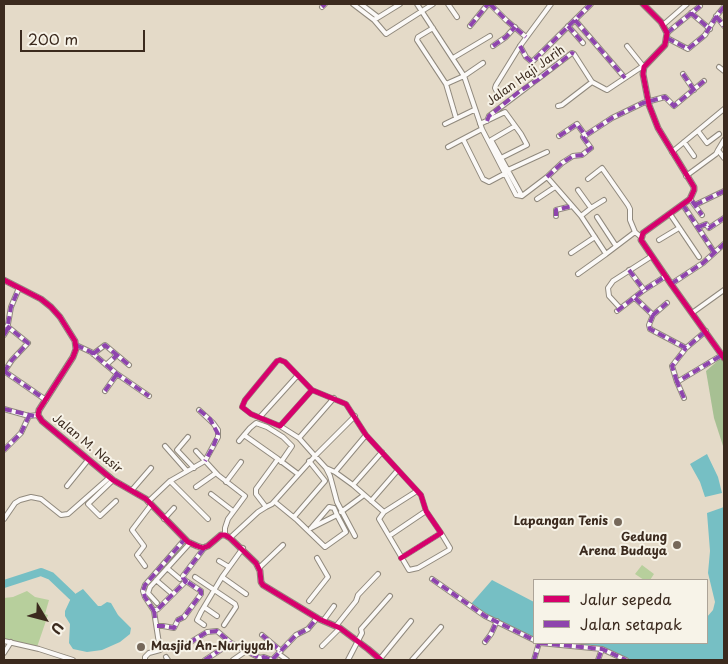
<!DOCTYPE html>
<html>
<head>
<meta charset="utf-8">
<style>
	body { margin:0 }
	#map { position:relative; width:728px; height:664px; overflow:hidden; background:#e4dac8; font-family:"Playpen Sans",sans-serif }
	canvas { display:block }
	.frame { position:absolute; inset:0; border:5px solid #3b2a1e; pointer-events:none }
	.legend { position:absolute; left:533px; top:579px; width:175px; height:65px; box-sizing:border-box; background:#f7f3e8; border:1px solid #aca397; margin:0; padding:6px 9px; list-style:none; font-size:15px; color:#3b2a1e }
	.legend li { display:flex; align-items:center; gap:10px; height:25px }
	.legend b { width:25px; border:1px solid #aca397 }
	.north { position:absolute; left:20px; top:594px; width:50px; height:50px; -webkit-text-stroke:4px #f7f3e8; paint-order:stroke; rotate:127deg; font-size:14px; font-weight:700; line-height:20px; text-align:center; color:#3b2a1e }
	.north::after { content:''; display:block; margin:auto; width:18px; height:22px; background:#3b2a1e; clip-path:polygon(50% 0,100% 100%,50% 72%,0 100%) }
	.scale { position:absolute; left:20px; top:30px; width:125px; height:22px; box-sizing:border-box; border:2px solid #3b2a1e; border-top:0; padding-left:6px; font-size:15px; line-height:18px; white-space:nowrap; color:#3b2a1e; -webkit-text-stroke:4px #f7f3e8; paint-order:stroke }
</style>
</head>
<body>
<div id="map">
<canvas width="728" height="664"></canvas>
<div class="frame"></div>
<ul class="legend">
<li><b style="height:6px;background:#d6006c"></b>Jalur sepeda</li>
<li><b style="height:6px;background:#8e44ad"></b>Jalan setapak</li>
</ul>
<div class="north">U</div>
<div class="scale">200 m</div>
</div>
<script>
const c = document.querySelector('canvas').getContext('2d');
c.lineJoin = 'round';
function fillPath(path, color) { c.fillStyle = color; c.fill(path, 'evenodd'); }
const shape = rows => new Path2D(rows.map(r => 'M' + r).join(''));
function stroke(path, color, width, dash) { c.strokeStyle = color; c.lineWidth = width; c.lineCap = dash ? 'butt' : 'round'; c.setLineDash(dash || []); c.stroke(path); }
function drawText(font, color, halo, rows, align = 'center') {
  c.font = font + ' "Playpen Sans",sans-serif'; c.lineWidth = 4; c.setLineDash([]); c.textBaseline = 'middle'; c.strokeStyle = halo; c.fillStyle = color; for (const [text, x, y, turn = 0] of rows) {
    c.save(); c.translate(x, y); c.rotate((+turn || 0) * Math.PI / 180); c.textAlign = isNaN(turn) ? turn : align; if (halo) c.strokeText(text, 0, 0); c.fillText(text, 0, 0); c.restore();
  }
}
fillPath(shape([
	[642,565,654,574,650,580,644,580,635,574],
	[27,591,35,597,49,600,45,614,48,615,37,647,4,640,4,598,13,597]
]), '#b7cf9c');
fillPath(shape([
	[721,358,724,362,724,449,714,418,706,371]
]), '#a7c093');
fillPath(shape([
	[707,454,718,477,722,493,705,497,700,482,690,464],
	[724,507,724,660,630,660,599,646,563,643,707,643,707,617,713,610,715,602,708,573,710,551,707,513],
	[492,580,534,602,534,638,493,618,471,604],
	[83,589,98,606,101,606,107,602,111,603,118,615,131,628,130,634,120,642,102,650,87,652,73,649,69,643,70,624,65,616,65,611,72,596]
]), '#76bfc4');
stroke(shape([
	[4,584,41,572,51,576,72,596]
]), '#76bfc4', 8);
const minor = shape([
	[353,4,374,20],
	[361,4,378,17],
	[400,4,374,20,386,34,433,4],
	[417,4,464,76,482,129,516,195,522,196,547,177,581,216,606,254,635,232,641,237],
	[448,4,457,17],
	[490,4,506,20,526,37],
	[322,7,325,4],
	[691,13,710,29],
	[716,16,724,26],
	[575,20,625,78],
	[663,25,687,4],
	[470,26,488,4],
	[568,26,583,43],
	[433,28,418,37,417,40,446,84],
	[667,33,700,6],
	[667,38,688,49,705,35,718,14,724,7],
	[493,46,506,37,515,27],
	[520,46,526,57,532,62,591,4],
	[627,46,643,66],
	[453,58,490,36],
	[719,67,724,71],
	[683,74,694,90],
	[497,92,495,88,496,85,520,46,551,4],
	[558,106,562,105,592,82],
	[456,118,446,84,464,76,483,63],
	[487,121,489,116,572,53,574,54,592,82,605,89,607,90,643,66],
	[445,124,474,110],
	[480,124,505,112,521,134,527,145,501,158,522,196],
	[482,129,463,139,483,179,489,182,504,174],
	[698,131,707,143,719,134],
	[559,136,577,124,585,135],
	[724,140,718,150,724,158],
	[684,142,694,156],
	[448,147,463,139],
	[672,152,724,109],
	[501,158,491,140,515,126],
	[508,170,547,152],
	[686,176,716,154,718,150],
	[547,177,562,163,573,156,582,155,591,148,583,137,612,118,643,103,665,97,674,106,704,81],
	[588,179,602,168,628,205,630,209,630,220,635,232],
	[578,190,591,208],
	[537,199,555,187],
	[690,199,702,215],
	[683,205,714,252],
	[695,205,724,191],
	[670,214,699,257],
	[556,216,556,210,572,206],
	[581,216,591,208,604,200],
	[597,217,616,246],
	[699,227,706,224,709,228,724,218],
	[659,240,679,228],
	[571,253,595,237],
	[629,270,644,290],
	[578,274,606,254],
	[671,284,703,263,724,244],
	[635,298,653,315,667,303],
	[620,308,609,296,608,288,613,281,652,256],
	[617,311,644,290,666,276],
	[692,313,724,290],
	[653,315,649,325,650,329,686,348,706,331],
	[4,335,7,330,11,307,19,288],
	[76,345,91,352,117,374,149,396],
	[93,354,105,345,117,355],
	[106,365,117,355,129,365],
	[4,371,46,400],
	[4,372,12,360,28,343,7,326],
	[677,382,672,366,686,348],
	[312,390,280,426,251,414,242,407,245,400,277,361,280,360,285,362,312,390,346,404,366,435,421,495,426,511,441,533,401,558],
	[105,391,117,374],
	[684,398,677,382,722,355],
	[4,409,29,416,38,415],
	[260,417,297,376],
	[280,426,299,438,315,456,355,416],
	[244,435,278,459],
	[188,437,177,450,194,468],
	[299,438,334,398],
	[239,441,250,428,256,423,267,427,283,437,292,446,281,462],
	[165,446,187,471],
	[4,450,21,433,29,416],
	[196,451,218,475,245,496,228,519,225,528,225,535],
	[326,468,330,476,337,502,355,536],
	[335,472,366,435],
	[298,474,278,459,256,489,256,494,266,507,272,504,315,456,326,468,335,472,353,485,384,512,417,491],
	[113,480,88,504,100,516,116,501],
	[170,481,205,461,218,437,218,430,213,423,199,410],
	[226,482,241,462],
	[353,485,382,452],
	[67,486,88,460],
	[196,487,216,473],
	[132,490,151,468],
	[211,494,233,511],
	[371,501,397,471],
	[148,502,170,481,208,519],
	[275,502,297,520,325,547,346,532,337,515,311,528],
	[341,512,364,495],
	[384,512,379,519,409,570,418,568,449,550,450,548,441,533],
	[294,517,325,481,309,461],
	[4,519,15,503,20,500,31,497,41,499,61,515,68,514,110,477],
	[164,519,174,508],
	[312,527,329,507,334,508,337,515],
	[389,536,426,511],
	[230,538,258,512,266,507],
	[219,561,229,567],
	[145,566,137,555,144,546,132,530,151,505],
	[167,568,180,579],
	[259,568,283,545],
	[195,577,235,604,236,607,224,625],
	[222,577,246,594],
	[432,579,485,616,534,640],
	[156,580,170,592],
	[309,601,328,577,317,558],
	[157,603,148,593,150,587,190,543],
	[204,607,217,616],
	[154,611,145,597,143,591,145,585,185,539],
	[323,621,334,606],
	[204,625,197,620,201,612,222,577,243,548],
	[157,626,163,626,174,628,178,620,184,617,201,594,201,591,186,581],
	[336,626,356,601,358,595,378,574],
	[262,635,281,651],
	[4,641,39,649,73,660],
	[485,642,491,634,497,621],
	[189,643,207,632,217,631,231,643,246,651,260,658,264,657,272,660,296,635,308,629,317,618],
	[540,643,602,649,626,660],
	[322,646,340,628],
	[4,653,11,642],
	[279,654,287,660],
	[166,657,168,660],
	[380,659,411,621],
	[145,660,145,657,149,653,160,650,154,611,158,609,186,581,183,578,183,576,205,547],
	[205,660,231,643],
	[233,660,246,651],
	[348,660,362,633,361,629,390,596],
	[412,660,441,627],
	[534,660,539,643],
	[598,660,602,649]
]);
const tertiary = shape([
	[643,4,661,22,667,33,665,45,644,67,643,74,649,105,658,128,694,187,694,190,690,199,643,233,641,240,671,284,724,358],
	[4,280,41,299,51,307,60,317,75,341,76,349,73,357,39,410,38,415,42,421,113,480,146,499,188,542,197,546,203,548,208,546,221,535,225,535,230,538,256,563,260,571,261,582,263,585,319,619,340,628,368,649,381,660]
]);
stroke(minor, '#90897d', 6);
stroke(tertiary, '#90897d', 7);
stroke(minor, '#fbf9f7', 4);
stroke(tertiary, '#fbf9f7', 4.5);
stroke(shape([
	[490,4,506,20,526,37],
	[322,7,325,4],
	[691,13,710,29],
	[716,16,724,26],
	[575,20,625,78],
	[470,26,488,4],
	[568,26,583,43],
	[667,33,700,6],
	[667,38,688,49,705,35,718,14,724,7],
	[493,46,506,37,515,27],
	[520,46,526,57,532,62,591,4],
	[683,74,694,90],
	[487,121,489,116,520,91,539,79,572,53,574,54],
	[559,136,577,124,585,135],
	[547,177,562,163,573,156,582,155,591,148,583,137,612,118,643,103,665,97,674,106,704,81],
	[692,201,702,215],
	[683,205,714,252],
	[695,205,724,191],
	[556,216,556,210,572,206],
	[699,227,706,224,709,228,724,218],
	[629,270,644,290],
	[671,284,703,263,724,244],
	[635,298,653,315,667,303],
	[617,311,644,290,666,276],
	[653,315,649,325,650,329,686,348,706,331],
	[4,335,7,330,11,307,19,288],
	[76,345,91,352,117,374,149,396],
	[93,354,105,345,117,355],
	[113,359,117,355,129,365],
	[4,371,46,400],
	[4,372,12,360,28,343,7,326],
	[677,382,672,366,686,348],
	[105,391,117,374],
	[684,398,677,382,722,355],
	[4,409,34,416],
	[199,410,210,419,218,434,213,447,205,461],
	[4,450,21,433,29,416],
	[432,579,485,616,534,640],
	[154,611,145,597,143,591,145,585,185,539],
	[155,618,154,611,158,609,186,581,183,578,183,576,205,547],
	[157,626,163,626,174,628,178,620,184,617,201,594,201,591,186,581],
	[262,635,281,651],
	[485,642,491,634,497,621],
	[189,643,207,632,217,631,231,643,246,651,260,658,264,657,272,660,296,635,308,629,317,618],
	[540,643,602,649,626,660],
	[205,660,231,643],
	[534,660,539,643],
	[598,660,602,649]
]), '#8e44ad', 4, [8, 4]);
stroke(shape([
	[643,4,661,22,667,33,665,45,644,67,643,74,649,105,658,128,694,187,694,190,690,199,643,233,641,240,671,284,724,358],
	[4,280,41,299,51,307,60,317,75,341,76,349,73,357,39,410,38,415,42,421,113,480,146,499,188,542,197,546,203,548,208,546,221,535,225,535,230,538,256,563,260,571,261,582,263,585,319,619,340,628,368,649,381,660],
	[312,390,280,426,251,414,242,407,245,400,277,361,280,360,285,362,312,390,346,404,366,435,421,495,426,511,441,533,401,558]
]), '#d6006c', 5);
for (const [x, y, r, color] of [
	[618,522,5,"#76685a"],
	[677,545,5,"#76685a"],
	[141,647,5,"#76685a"]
]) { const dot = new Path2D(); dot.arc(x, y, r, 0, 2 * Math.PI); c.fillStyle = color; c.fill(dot); stroke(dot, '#f7f3e8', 2); }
drawText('12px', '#3b2a1e', '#f7f3e8', [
	["Jalan Haji Jarih",526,76,-36],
	["Jalan M. Nasir",87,444,39]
]);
drawText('bold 12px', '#3b2a1e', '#f7f3e8', [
	["Lapangan Tenis",608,522],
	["Gedung",667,538],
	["Arena Budaya",667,552],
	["Masjid An-Nuriyyah",151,647,"left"]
], 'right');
</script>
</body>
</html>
